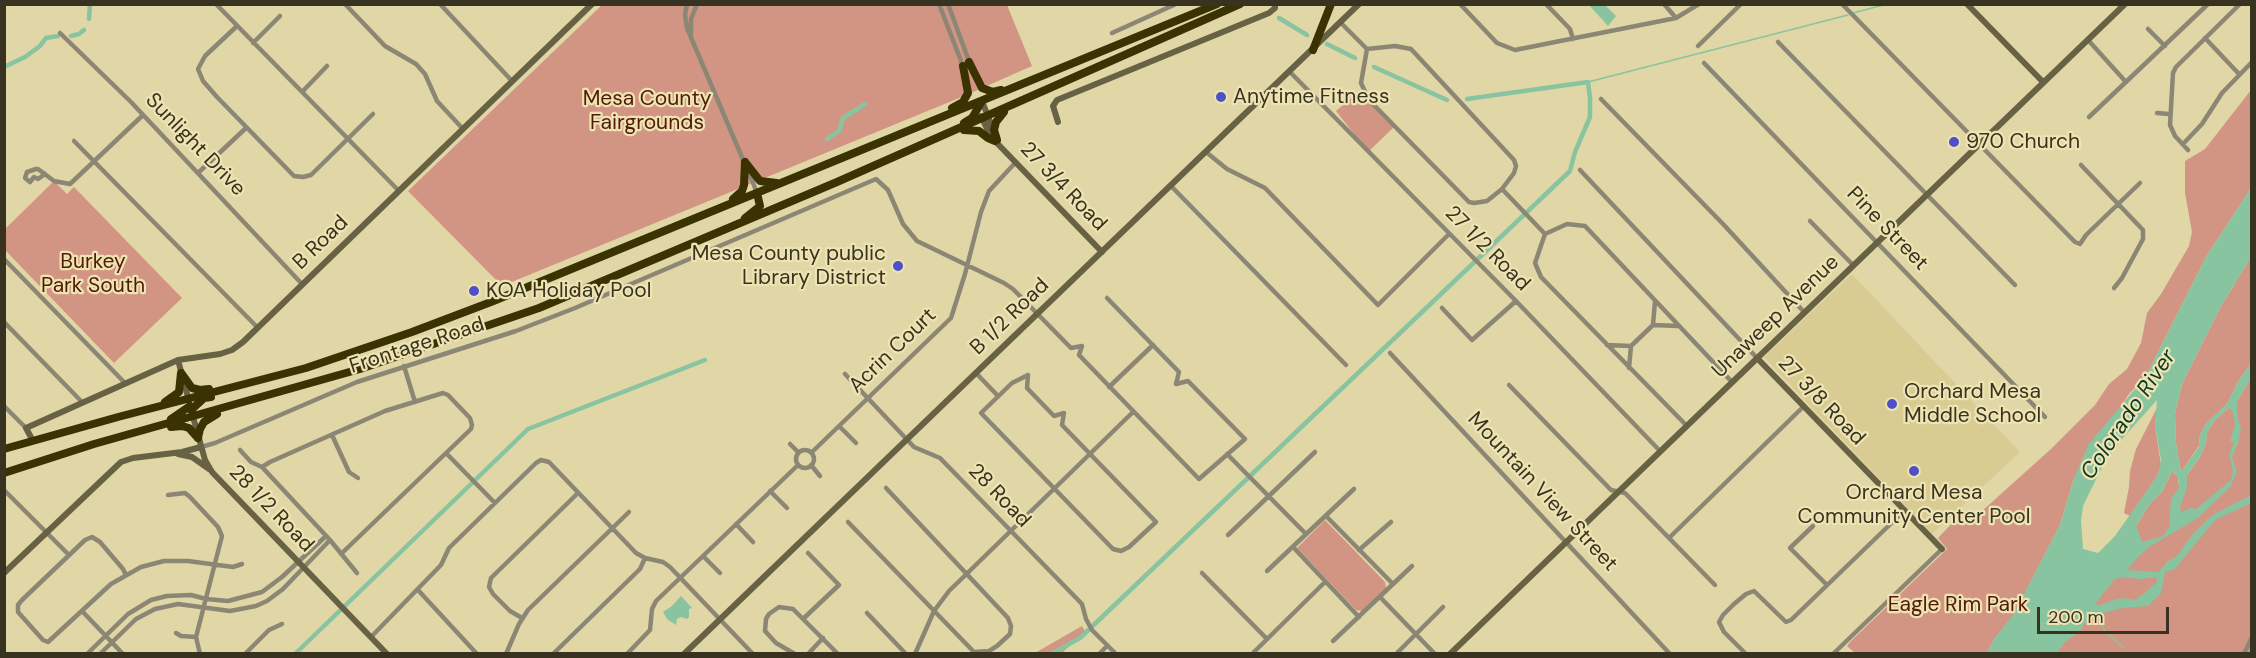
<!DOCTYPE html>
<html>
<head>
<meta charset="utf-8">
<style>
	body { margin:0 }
	#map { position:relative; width:2256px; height:658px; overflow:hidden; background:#e1d6a6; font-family:"DM Sans",sans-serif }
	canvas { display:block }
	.frame { position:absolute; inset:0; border:6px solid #373320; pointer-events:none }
	.scale { position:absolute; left:2037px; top:607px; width:132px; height:27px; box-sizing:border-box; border:3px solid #373320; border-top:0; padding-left:8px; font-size:18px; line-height:21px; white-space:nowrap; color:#373320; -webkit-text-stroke:4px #eee3b2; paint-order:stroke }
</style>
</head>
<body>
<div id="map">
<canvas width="2256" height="658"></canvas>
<div class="frame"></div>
<div class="scale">200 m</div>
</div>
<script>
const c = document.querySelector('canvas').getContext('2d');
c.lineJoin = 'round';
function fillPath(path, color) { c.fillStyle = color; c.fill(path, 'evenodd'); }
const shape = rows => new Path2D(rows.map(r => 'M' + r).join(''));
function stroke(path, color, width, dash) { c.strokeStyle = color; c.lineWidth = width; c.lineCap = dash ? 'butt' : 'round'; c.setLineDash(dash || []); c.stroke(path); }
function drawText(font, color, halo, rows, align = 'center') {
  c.font = font + ' "DM Sans",sans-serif'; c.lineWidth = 4.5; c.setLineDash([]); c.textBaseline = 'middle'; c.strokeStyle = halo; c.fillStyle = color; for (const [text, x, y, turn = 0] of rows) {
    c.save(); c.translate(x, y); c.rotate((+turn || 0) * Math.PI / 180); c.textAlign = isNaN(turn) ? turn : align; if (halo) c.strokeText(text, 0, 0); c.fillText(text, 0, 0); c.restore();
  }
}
fillPath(shape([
	[1852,274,2020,452,1932,534,1764,357]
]), '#d8cc93');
fillPath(shape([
	[602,5,1007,5,1032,66,964,96,502,286,408,191],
	[2251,90,2251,188,2206,257,2146,376,2129,394,2074,478,2060,525,2013,616,1995,638,1987,653,1855,653,1847,646,1850,642,1947,549,1938,538,1958,517,1972,520,2051,449,2095,405,2109,384,2127,369,2141,343,2147,313,2161,294,2189,246,2192,232,2185,193,2185,161,2205,149],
	[1358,92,1395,126,1368,152,1336,111],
	[54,181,67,194,74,187,182,298,114,363,5,250,5,229],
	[2251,257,2251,363,2239,380,2227,404,2206,424,2200,435,2199,446,2181,472,2176,443,2175,414,2182,384,2220,308],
	[2251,378,2251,653,2056,654,2151,502,2162,492,2172,471,2178,477,2178,484,2183,481,2200,457,2206,443,2207,433,2214,421,2230,407,2232,410,2237,407,2237,401],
	[2157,408,2155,425,2161,465,2158,475,2130,516,2124,513,2129,487,2130,471,2136,449],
	[1325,520,1385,582,1386,588,1362,611,1356,610,1297,548],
	[1082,626,1085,631,1062,653,1035,653]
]), '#d39583');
fillPath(shape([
	[1589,5,1605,5,1616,16,1608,26],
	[2251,188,2251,257,2220,308,2182,384,2175,414,2176,443,2181,472,2199,447,2200,435,2206,424,2227,404,2239,380,2251,363,2251,378,2237,401,2237,415,2241,429,2238,443,2232,457,2237,472,2230,487,2198,518,2149,547,2138,557,2127,570,2159,572,2167,562,2177,556,2192,535,2211,516,2251,495,2251,503,2215,520,2175,569,2165,572,2161,593,2148,606,2122,608,2106,612,2087,620,2080,631,2064,643,2057,653,1987,653,1995,638,2013,615,2060,525,2074,478,2088,445,2146,376,2206,257],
	[2157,400,2155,425,2161,460,2158,475,2115,536,2098,553,2083,549,2081,521,2083,506,2103,465,2122,439],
	[2230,407,2232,410,2235,424,2230,442,2234,442,2229,455,2233,470,2231,480,2196,509,2191,508,2181,512,2180,507,2187,488,2187,475,2200,457,2206,443,2207,433,2214,421],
	[2172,471,2178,477,2179,488,2171,498,2169,527,2163,536,2142,542,2136,526,2151,502,2162,492],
	[2120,577,2141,579,2156,577,2157,582,2136,600,2123,598,2113,600,2098,606,2096,603,2114,580],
	[681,596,692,608,689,609,689,617,687,619,681,617,677,619,676,625,667,619,663,612,672,606]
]), '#88c4a0');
stroke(shape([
	[1853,13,1887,4],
	[1588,82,1848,15],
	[2097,616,2105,631,2124,648]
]), '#88c4a0', 1.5);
stroke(shape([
	[1279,18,1307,35],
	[89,19,90,4],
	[71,36,79,34,84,30],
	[1327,44,1355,58],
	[4,67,25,57,40,46,46,38,58,36],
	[1374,67,1447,100],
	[827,139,839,131,843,118,865,104],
	[295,654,528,429,705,360],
	[1051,654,1080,638,1570,171,1575,152,1590,117,1590,98,1588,82,1467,99]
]), '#88c4a0', 4.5);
stroke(shape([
	[216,4,398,190],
	[345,4,385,46,416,64,425,74,437,101,463,129],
	[440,4,512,81],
	[687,4,685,15,687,28,744,162],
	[939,4,963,66],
	[948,4,970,64],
	[1460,4,1497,43,1515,50,1676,18,1699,4],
	[1546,4,1570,29,1573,39],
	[1664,4,1676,18],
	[1842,4,2075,242,2080,244,2086,235,2140,183],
	[1341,23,1367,49,1395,46,1411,49,1514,160,1516,166,1514,173,1502,189,1487,201,1474,203,1469,202,1369,100,1361,83,1367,49],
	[237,26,205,56,198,69,203,81,217,97,294,176,303,177,311,175,373,114],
	[2148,29,2165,46],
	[60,33,131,102,302,284],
	[1112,33,1176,4],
	[691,34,691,19,697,4],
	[2205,38,2239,74],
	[2088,40,2126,82],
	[1778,42,2015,285],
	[253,43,280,16],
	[1698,46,1741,4],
	[1704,63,2045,417],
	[1290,72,1516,301,1660,451],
	[302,92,327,66],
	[1601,99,1724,225,1804,312],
	[2157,113,2169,114],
	[2089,117,2208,4],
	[74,141,258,328],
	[2183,144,2202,124,2222,93,2252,62],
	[2188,150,2175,136,2170,125,2173,73,2176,67,2240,4],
	[1206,152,1227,169,1265,188,1378,305,1449,234],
	[2081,165,2143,230,2143,239,2122,278,2114,288],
	[748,170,757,193],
	[1580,170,1757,358],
	[199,172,246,128],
	[45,174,38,179,34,177,30,182,25,178,27,172,36,169,38,169,54,181,70,184,143,115],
	[1171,186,1346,365],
	[1502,189,1545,234],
	[1810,221,1853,265],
	[1545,234,1567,224,1585,226,1732,382],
	[1545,234,1535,263,1541,277,1687,426],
	[4,259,125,383],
	[1442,308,1472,340,1516,301],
	[4,322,82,402],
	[1653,325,1655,301],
	[1607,345,1631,346],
	[1390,353,1670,654],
	[404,366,415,402],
	[1629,368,1631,346,1653,325,1678,326],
	[976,373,998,396],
	[845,374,914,447,940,458,1082,604,1086,619,1092,630,1116,654],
	[1028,375,1027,388,1054,416,1064,413,1062,425,1156,522,1129,547,1121,551,1113,549,981,413,1012,383,1028,375],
	[1509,385,1611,490,1625,493,1715,585],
	[1109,387,1153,345],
	[4,406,26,428],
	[839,426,856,443],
	[332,435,349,472,358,478],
	[790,444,798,452],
	[201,447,215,443,357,382,516,331,575,308,876,179,888,190,903,224,917,241,1004,283,1013,289,1071,348,1082,346,1079,355,1199,479,1245,439,1188,381,1176,384,1179,372,1107,298],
	[240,450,251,462,262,467,330,540,357,573],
	'796 459a9 9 0 1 1 18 0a9 9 0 1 1-18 0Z',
	[446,453,495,503],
	[811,453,951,318,965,274,981,212,989,191,1016,162],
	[1227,454,1306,534],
	[811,465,820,476],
	[262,467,270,462,385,411,443,393,448,395,470,418,472,425,471,429,341,554],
	[4,490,69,555],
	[770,491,787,508],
	[168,495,185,493,190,497,218,527,222,536,196,637,200,654],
	[1326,516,1393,584],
	[848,522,974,652,989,651,997,646,1010,634,1011,626,1008,618,886,488],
	[736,524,753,542],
	[1813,526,1790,548,1827,585],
	[1228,535,1315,452],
	[1669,538,1804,406],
	[1293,547,1359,617],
	[1359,550,1391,522],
	[703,556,720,573],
	[1267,571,1354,489],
	[1202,573,1267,639],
	[126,575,123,569,100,542,92,537,85,540,22,600,18,605,18,612,43,640,48,642,111,584,141,567,164,561,188,561,233,567,242,564],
	[418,590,477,654],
	[1380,597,1435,654],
	[82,611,123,654],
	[867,613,906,654],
	[522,618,510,611,493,594,489,587,491,578,578,493],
	[804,618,839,585,808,553],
	[176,633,181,636,196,637],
	[371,637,441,565,449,548,536,463,541,460,549,462,636,553,645,558,663,562,670,567,753,654],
	[1333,641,1412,566],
	[87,654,128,614,151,600,167,596,191,595,206,599,228,601,262,592,282,577,326,536],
	[100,654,136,619,155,609,178,604,230,611,256,606,267,601,283,589,330,540],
	[245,654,269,630,282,624],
	[506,654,519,624,528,610,629,512],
	[553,654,640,569,645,558],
	[627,654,650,630,652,609,656,601,798,465],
	[795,654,776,643,765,631,766,619,769,614,779,607,793,609,838,654],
	[808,654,823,638],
	[915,654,934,611,949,591,1133,412],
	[1099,654,1107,646],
	[1252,654,1325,582],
	[1396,654,1443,607],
	[1746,654,1724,632,1719,622,1723,615,1734,604,1746,594,1754,591,1786,622,1791,620,1905,510],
	[1833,654,1942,549],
	[2244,654,2252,637]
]), '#8b8774', 4.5);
stroke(shape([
	[1967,4,2043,82],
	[982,101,994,132],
	[981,116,989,133,995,141,1102,252],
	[1058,122,1053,106,1057,100,1269,13,1275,8,1275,4],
	[1757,358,1942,549],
	[178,360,189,401],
	[192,413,205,460,212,472,387,654],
	[33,441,26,428,178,360,220,354,232,350,243,342,592,4],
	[178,454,192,457,209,469],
	[4,573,121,462,133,458,182,452,201,447],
	[684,654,1359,4],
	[1450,654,2125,4]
]), '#686245', 6);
stroke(shape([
	[1313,50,1331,4],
	[969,62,982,88,993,92,1001,90],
	[952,108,963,102,968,93,963,66],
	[964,123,972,118,982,101],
	[964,130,979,131,988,138,995,141],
	[997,140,994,130,996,122,1004,112],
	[745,162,760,181,777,183],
	[733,199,742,191,744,185,745,162],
	[745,218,760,206,757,193],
	[182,374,192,388,200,390,209,389],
	[165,402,179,392,181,373],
	[191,410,204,398,211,397],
	[171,419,190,406],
	[171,427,182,426,189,428,198,438],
	[198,438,200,429,204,422,217,414],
	[4,449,118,417,306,368,412,332,491,302,1217,4],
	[4,473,94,444,360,369,539,308,837,182,1240,4]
]), '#3b3201', 8);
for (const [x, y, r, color] of [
	[1221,97,6,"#4f50c7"],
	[1954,142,6,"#4f50c7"],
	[898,266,6,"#4f50c7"],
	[474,291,6,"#4f50c7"],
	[1892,404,6,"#4f50c7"],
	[1914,471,6,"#4f50c7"]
]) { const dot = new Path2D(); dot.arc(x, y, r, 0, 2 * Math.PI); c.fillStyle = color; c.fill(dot); stroke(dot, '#eee3b2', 2); }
drawText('21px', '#373320', '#eee3b2', [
	["Anytime Fitness",1233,97],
	["970 Church",1966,142],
	["Mesa County public",886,254,"right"],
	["Library District",886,278,"right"],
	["KOA Holiday Pool",486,291],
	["Orchard Mesa",1904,392],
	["Middle School",1904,416],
	["Orchard Mesa",1914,493,"center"],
	["Community Center Pool",1914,517,"center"]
], 'left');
drawText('21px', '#521907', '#eee3b2', [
	["Mesa County",647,99],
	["Fairgrounds",647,123],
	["Burkey",93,262],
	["Park South",93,286],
	["Eagle Rim Park",1958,605]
]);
drawText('21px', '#373320', '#eee3b2', [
	["Sunlight Drive",195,145,46],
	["27 3/4 Road",1063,187,46],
	["Pine Street",1887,229,46],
	["B Road",321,243,-44],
	["27 1/2 Road",1487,249,45],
	["B 1/2 Road",1010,317,-44],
	["Unaweep Avenue",1776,317,-44],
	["Frontage Road",417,346,-18],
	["Acrin Court",893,351,-44],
	["27 3/8 Road",1821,401,46],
	["Mountain View Street",1542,492,47],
	["28 Road",999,496,46],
	["28 1/2 Road",271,509,46]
]);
drawText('italic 22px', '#083a23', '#eee3b2', [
	["Colorado River",2129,415,-56]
]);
</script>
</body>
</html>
